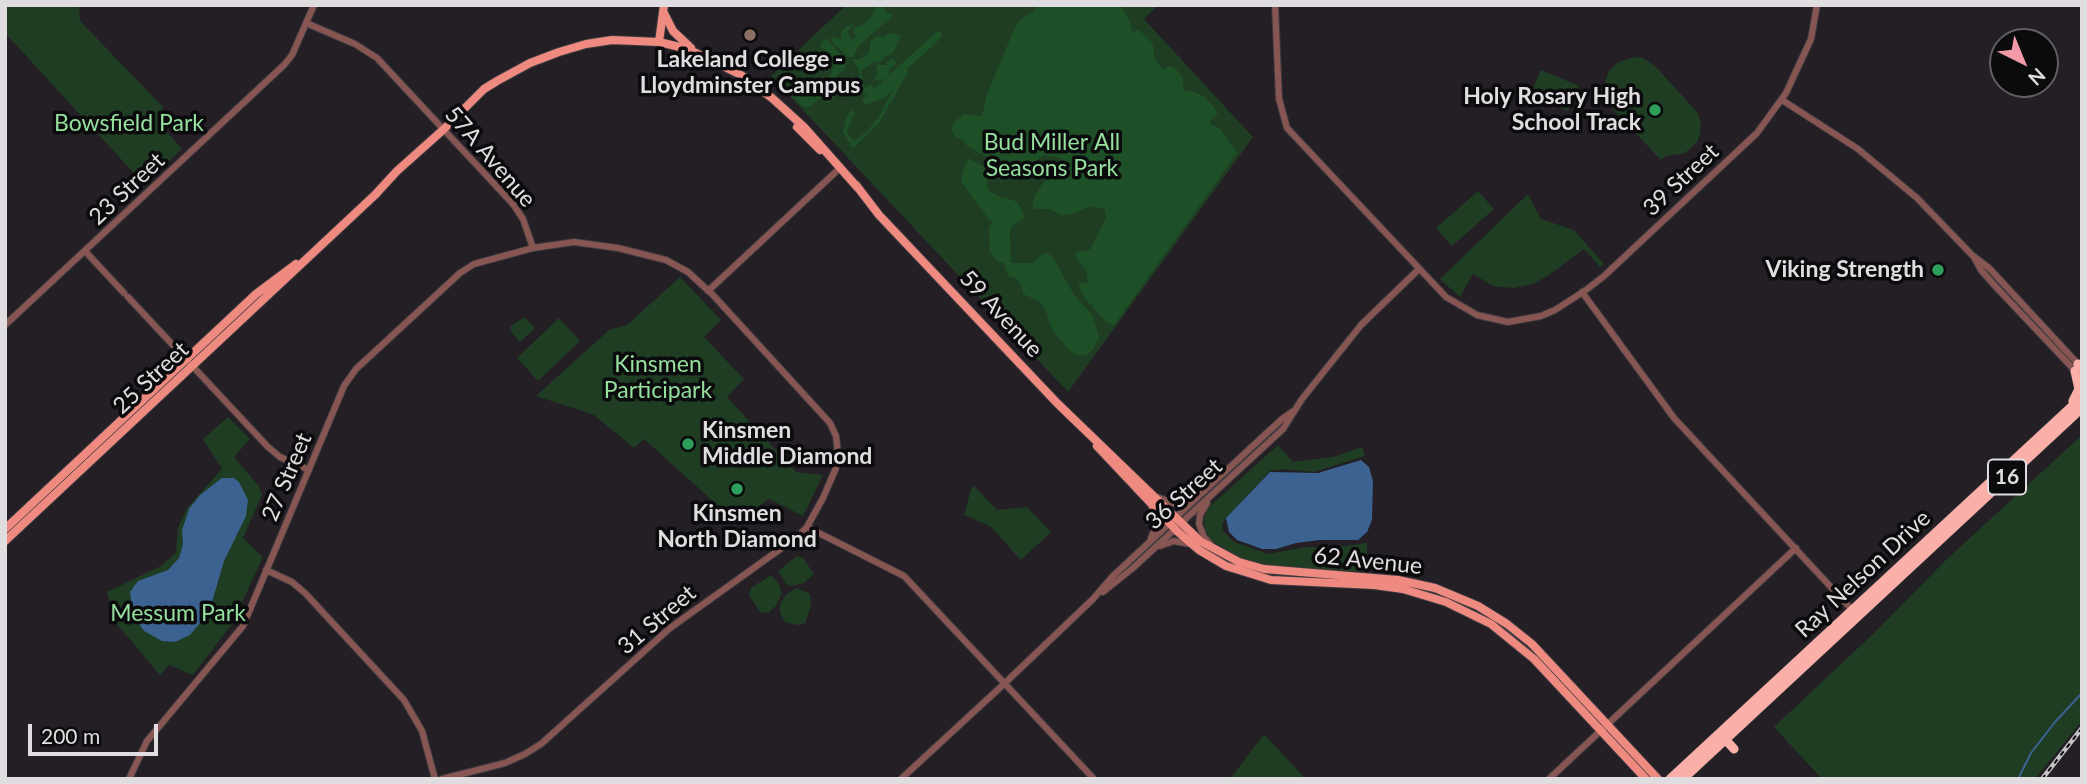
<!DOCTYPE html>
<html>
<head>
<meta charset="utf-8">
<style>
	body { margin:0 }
	#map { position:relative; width:2087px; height:784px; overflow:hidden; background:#231f25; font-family:Lato,sans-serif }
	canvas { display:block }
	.frame { position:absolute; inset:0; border:7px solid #e0dde1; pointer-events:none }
	.north { position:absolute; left:1989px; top:28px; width:70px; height:70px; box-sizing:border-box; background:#0b0a0c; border:2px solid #605e61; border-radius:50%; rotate:137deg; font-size:19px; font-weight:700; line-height:28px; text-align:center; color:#e0dde1 }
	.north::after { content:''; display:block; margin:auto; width:24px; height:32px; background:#f39aa8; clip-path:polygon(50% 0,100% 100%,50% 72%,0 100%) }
	.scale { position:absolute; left:28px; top:724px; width:130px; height:32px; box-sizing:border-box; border:4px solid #e0dde1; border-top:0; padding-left:9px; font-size:21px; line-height:24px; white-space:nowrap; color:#e0dde1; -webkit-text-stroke:5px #0b0a0c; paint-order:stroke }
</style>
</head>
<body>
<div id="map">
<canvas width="2087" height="784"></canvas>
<div class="frame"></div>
<div class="north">N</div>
<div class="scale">200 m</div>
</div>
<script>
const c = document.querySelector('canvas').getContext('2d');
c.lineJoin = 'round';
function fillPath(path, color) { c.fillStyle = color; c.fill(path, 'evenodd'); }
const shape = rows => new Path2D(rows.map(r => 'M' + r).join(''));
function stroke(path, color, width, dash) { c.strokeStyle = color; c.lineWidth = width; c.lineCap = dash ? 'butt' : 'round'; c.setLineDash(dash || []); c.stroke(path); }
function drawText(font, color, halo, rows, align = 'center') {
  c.font = font + ' Lato,sans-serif'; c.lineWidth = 7; c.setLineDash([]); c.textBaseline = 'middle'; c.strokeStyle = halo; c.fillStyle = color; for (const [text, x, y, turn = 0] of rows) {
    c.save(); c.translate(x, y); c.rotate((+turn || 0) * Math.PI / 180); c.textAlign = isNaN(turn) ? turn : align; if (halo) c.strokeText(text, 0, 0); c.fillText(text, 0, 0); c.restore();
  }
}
fillPath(shape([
	[5,5,79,5,80,21,163,107,159,120,161,125,182,149,144,184,5,33],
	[846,5,1158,5,1144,19,1253,137,1068,392,771,76],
	[1635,57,1643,58,1655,66,1698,113,1701,124,1700,134,1697,142,1685,153,1666,156,1661,160,1594,89,1599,85,1602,88,1604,86,1609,71,1618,62],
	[1541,70,1579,86,1568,111,1530,95],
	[1478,191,1494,209,1452,246,1436,228],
	[1528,194,1541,219,1574,230,1604,264,1600,267,1584,249,1549,275,1533,284,1513,288,1493,286,1473,274,1460,297,1440,279],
	[680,277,721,320,704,337,744,379,727,397,796,472,823,475,803,516,769,499,736,522,644,439,634,448,594,415,536,396,609,330,627,325],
	[524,317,535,328,520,342,512,333,510,327],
	[559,318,580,341,538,381,517,358],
	[228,417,250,439,234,457,259,486,262,495,243,538,263,557,232,624,193,675,169,665,160,675,116,623,107,592,161,566,176,553,178,528,187,508,222,469,203,439],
	[2082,435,2082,721,2035,779,1822,779,1774,727,1873,634,1946,560],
	[1278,445,1293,462,1333,457,1362,447,1365,456,1314,472,1284,469,1270,471,1226,518,1222,524,1223,531,1234,542,1268,554,1306,547,1331,548,1367,543,1367,572,1281,568,1262,565,1240,558,1211,540,1205,529,1204,518,1209,507],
	[974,486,997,510,1027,507,1051,532,1021,560,990,526,964,515,971,489],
	[797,556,803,558,814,574,804,583,791,586,786,584,778,571],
	[771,575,779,584,782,593,776,606,768,613,760,612,749,595,751,588],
	[796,588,810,594,811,605,805,623,798,625,785,622,780,613,780,604,786,595],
	[1264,734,1306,779,1230,779]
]), '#1f3d23');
fillPath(shape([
	[877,5,883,5,887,13,892,14,891,18,860,44,853,57,848,57,832,42,831,36,841,39,842,30,852,24,853,26,847,32,852,40,856,36,853,31,855,27,862,26,872,16],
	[1037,5,1120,5,1130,21,1132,32,1139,30,1153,44,1155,60,1164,70,1170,66,1176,69,1183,78,1183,88,1185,91,1194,92,1205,97,1218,113,1210,121,1211,125,1219,128,1237,153,1114,325,1107,323,1084,297,1078,284,1088,282,1086,269,1078,261,1075,252,1090,250,1106,218,1104,208,1089,207,1072,214,1061,215,1050,209,1035,209,1032,203,1037,192,1045,181,1059,171,1063,163,1060,158,1044,155,1027,169,1016,173,1010,172,1002,165,967,146,963,140,955,137,951,129,954,122,964,114,982,116,987,94,1013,32,1018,22,1034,11],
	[939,30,942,35,936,43,907,69,908,72,879,123,853,148,843,132,846,118,850,112,853,110,856,114,852,118,847,131,849,136,854,141,866,132,879,117,893,90,884,98,865,105,862,100,867,95,862,92,859,71,853,59,858,60,866,56,870,50,870,43,876,36,884,37,889,33,901,36,892,54,887,55,881,61,874,62,861,71,864,87,871,84,874,89,885,79,874,80,878,73,876,65,887,65,887,62,894,58,896,63,889,70,889,75],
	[826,38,847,62,845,69,833,79,830,76,834,65,827,52,821,48,821,43],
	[801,81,813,86,818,95,823,94,830,89,836,96,828,103,822,97,809,107,802,106,789,93,795,83],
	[968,158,992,171,987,181,988,190,1000,197,1007,198,1017,202,1022,210,1024,218,1012,226,1010,232,1011,263,1034,263,1041,255,1047,253,1053,257,1074,295,1093,316,1099,338,1093,349,1086,355,1077,355,1070,351,1052,329,1045,308,1039,301,1023,294,1021,284,1015,278,1008,276,1004,263,998,262,990,252,989,228,993,221,989,219,962,183,962,173]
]), '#1e5027');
fillPath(shape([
	[1361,460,1369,467,1373,481,1372,520,1367,532,1358,540,1320,540,1296,543,1276,549,1262,549,1237,540,1229,532,1226,518,1270,472,1318,473],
	[222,478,234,478,239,482,248,500,246,516,224,561,209,612,190,635,175,642,162,641,144,631,133,616,130,592,138,581,168,570,179,558,183,544,182,530,189,509,200,495]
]), '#3b6291');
stroke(shape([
	[2018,779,2031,753,2055,722,2082,693]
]), '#3b6291', 2);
const minor = shape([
	[1275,5,1279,99,1287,128,1446,297,1477,315,1508,322,1541,316,1555,310,1586,290,1604,276,1757,133,1786,93,1811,39,1817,5],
	[306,23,355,44,377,58,513,204,523,219,533,248],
	[1782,100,1858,149,1917,198,1973,256,1989,268,2079,365],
	[85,251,124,293],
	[1974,257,1981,270,1996,287,2082,378],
	[708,291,841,167],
	[1582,292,1674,418,1855,613],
	[128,297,268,447,280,457,309,470],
	[5,325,284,65,292,55,314,5],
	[1157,497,1175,504,1190,502],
	[1207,503,1200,515,1199,524,1204,537,1212,546],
	[1151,504,1156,526,1151,538],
	[1175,518,1282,419,1292,412],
	[1180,524,1283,429,1302,399,1361,325,1419,269],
	[807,527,904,576,1094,779],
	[1160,546,1174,541,1190,544],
	[266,570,292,582,305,593,404,700,422,731,435,779],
	[1103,592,1133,568,1175,529],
	[129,779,147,741,243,626,344,386,356,369,460,273,474,264,533,248,574,242,618,248,666,260,688,272,713,295,830,423,836,436,838,455,836,468,823,498,807,527,797,537,670,628,541,744,525,754,505,763,442,779],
	[901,779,1005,683,1093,599,1112,577,1170,523],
	[1549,779,1796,548]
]);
const major = shape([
	[664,13,673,31,691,48],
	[659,42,664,5],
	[797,127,820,150],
	[856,185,879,215,1057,403,1200,541,1239,562,1264,569,1398,580,1435,588,1478,606,1507,624,1532,644,1658,779],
	[373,197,397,171,444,129,484,89,497,81,530,63,559,52,586,44,612,40,659,42,688,49,741,75,772,98,804,127,858,188],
	[1097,446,1178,532,1199,550,1226,566,1271,580,1374,585,1403,589,1446,602,1491,624,1534,659,1646,779],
	[5,529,256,294,296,264],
	[5,541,377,193]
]);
const highway = shape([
	[2078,364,2082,367],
	[2073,401,2079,389,2075,371],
	[1725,739,1734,749],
	[1670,779,2082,397],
	[1683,779,2082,408]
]);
stroke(minor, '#3d3a3f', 8);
stroke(major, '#3d3a3f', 10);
stroke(highway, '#3d3a3f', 10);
stroke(minor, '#875652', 6);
stroke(major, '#ef8a81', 8);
stroke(highway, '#fab0a9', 9);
const rail = shape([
	[2042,779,2082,728]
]);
stroke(rail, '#c5c2c6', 4.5);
stroke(rail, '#0b0a0c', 2, [5]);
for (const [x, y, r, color] of [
	[750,35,7,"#8d6e63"],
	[1655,110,7,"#2e9e5b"],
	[1938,270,7,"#2e9e5b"],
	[688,444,7,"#2e9e5b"],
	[737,489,7,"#2e9e5b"]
]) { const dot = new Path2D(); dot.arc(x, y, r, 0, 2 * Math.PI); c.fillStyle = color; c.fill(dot); stroke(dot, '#0b0a0c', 2.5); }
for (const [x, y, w] of [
	[2007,477,38]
]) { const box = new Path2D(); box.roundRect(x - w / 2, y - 17.5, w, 35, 5); c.fillStyle = '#0b0a0c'; c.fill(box); stroke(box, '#e0dde1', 2); }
drawText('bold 21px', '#e0dde1', null, [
	["16",2007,477]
]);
drawText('bold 23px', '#e0dde1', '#0b0a0c', [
	["Lakeland College -",750,60],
	["Lloydminster Campus",750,86],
	["Holy Rosary High",1641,97,"right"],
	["School Track",1641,123,"right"],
	["Viking Strength",1924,270,"right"],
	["Kinsmen",702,431,"left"],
	["Middle Diamond",702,457,"left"],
	["Kinsmen",737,514],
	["North Diamond",737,540]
]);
drawText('23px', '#95e09e', '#0b0a0c', [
	["Bowsfield Park",129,124],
	["Bud Miller All",1052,143],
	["Seasons Park",1052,169],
	["Kinsmen",658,365],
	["Participark",658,391],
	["Messum Park",178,614]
]);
drawText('23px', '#e0dde1', '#0b0a0c', [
	["57A Avenue",490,157,49],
	["39 Street",1681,180,-43],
	["23 Street",127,189,-43],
	["59 Avenue",1001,314,47],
	["25 Street",151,378,-43],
	["27 Street",287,477,-67],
	["36 Street",1184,494,-42],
	["62 Avenue",1368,561,6],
	["Ray Nelson Drive",1863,574,-43],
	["31 Street",657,620,-40]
]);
</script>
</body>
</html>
